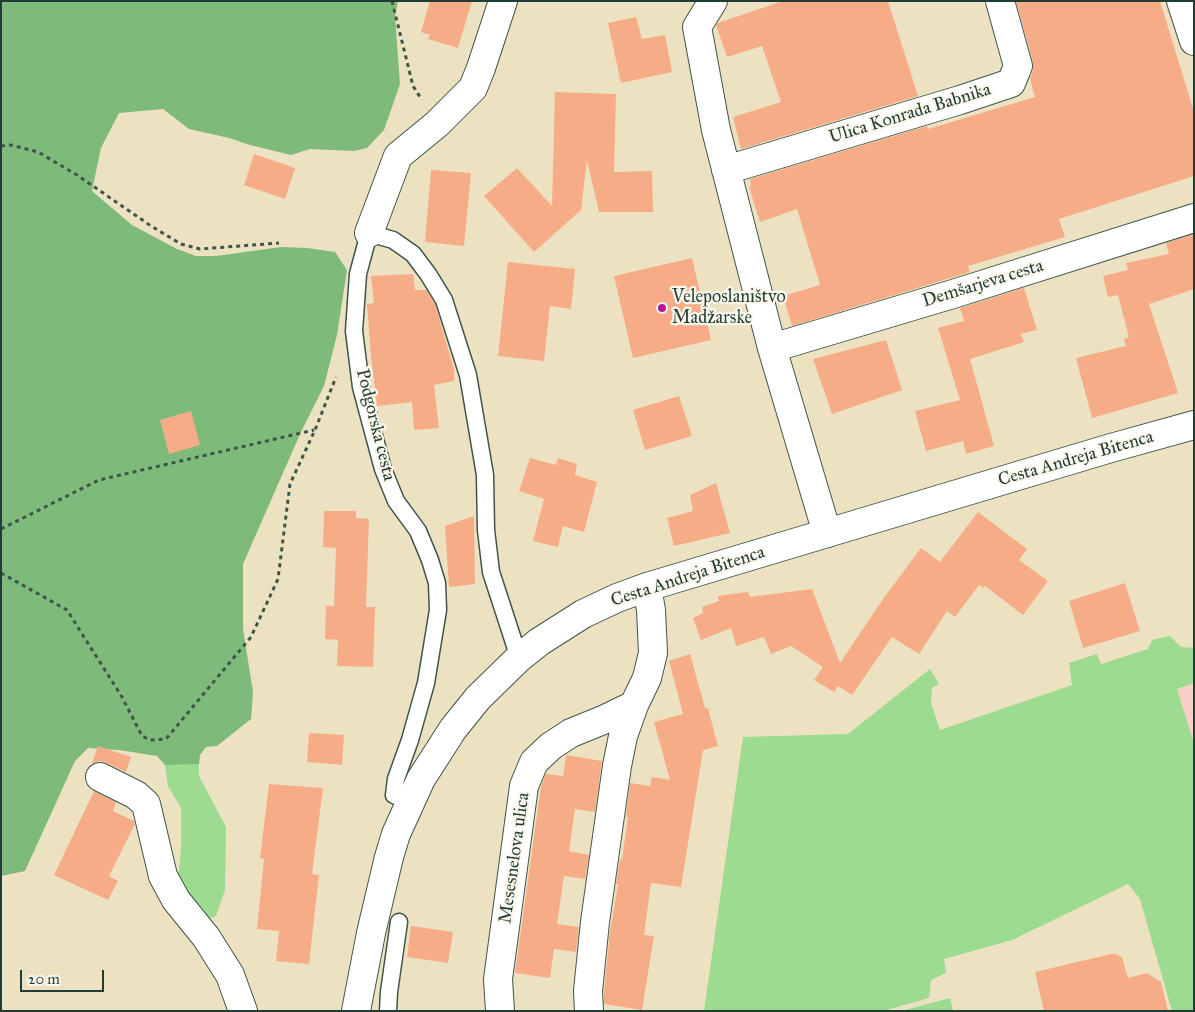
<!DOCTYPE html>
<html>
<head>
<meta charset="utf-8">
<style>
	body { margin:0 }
	#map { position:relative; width:1195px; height:1012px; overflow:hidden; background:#ece2c1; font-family:"IM FELL Great Primer",serif }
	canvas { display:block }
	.frame { position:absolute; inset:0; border:2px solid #1f3d34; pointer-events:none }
	.scale { position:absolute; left:20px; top:970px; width:84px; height:22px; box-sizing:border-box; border:2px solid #1f3d34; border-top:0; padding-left:6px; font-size:15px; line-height:18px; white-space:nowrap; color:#1f3d34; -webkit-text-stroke:4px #fbf7ec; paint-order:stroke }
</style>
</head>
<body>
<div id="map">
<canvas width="1195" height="1012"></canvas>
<div class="frame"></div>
<div class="scale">20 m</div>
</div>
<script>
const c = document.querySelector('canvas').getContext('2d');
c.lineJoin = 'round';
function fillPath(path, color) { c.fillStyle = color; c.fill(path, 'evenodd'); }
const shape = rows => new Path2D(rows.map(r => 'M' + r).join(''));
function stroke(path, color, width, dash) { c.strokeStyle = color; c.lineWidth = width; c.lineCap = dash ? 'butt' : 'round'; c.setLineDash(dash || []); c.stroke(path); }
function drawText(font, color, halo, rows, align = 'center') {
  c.font = font + ' "IM FELL Great Primer",serif'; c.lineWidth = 4.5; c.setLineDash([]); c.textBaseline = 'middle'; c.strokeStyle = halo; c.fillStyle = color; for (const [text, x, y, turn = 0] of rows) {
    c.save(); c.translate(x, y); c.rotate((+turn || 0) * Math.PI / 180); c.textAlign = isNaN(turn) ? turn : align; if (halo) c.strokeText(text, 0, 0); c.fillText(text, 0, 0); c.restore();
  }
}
fillPath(shape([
	[1194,683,1194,743,1177,689]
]), '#f7d1c8');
fillPath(shape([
	[1170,636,1181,647,1194,648,1194,683,1177,689,1194,743,1194,1011,1172,1011,1140,899,1128,884,1012,940,944,959,946,973,931,980,929,998,883,1011,704,1011,743,737,848,734,930,669,939,684,932,688,931,703,940,730,1072,685,1069,663,1097,654,1101,664,1148,649,1152,640],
	[182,764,199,764,199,776,226,827,225,890,216,916,206,920,177,890,181,848,181,808,168,786,165,765],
	[950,998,953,1011,901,1011]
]), '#9ddb90');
fillPath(shape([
	[1,1,398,1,395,16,400,84,384,130,367,148,354,151,310,149,291,155,250,145,229,138,189,129,163,109,119,113,101,148,92,191,132,225,177,249,196,256,216,256,281,247,307,248,335,252,347,270,337,335,324,386,301,432,243,564,243,629,253,692,251,719,217,746,206,747,200,755,199,764,165,765,157,756,119,750,88,748,75,761,25,871,1,876]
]), '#7ebb7a');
fillPath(shape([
	[430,1,472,1,458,48,428,39,430,35,421,32],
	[783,1,888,1,918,96,741,149,733,117,781,102,762,46,727,57,716,25,718,23],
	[1016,1,1160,1,1194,112,1194,176,1059,219,1065,237,968,266,970,272,792,326,783,296,820,285,797,209,760,222,749,187,751,186,750,179,927,126,928,129,1035,97,1030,79,1033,71,1033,62],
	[636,17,642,39,665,35,672,72,621,83,608,23],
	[555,92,616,94,614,172,652,171,653,212,599,212,587,160,581,210,534,252,484,196,517,168,552,206],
	[254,154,295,168,285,199,244,185],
	[431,170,471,173,464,246,425,242],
	[1194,234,1194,289,1149,304,1178,393,1092,418,1076,358,1126,346,1124,339,1129,337,1118,295,1108,297,1103,276,1128,270,1126,263,1169,254,1166,243],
	[692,258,711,340,633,358,614,276],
	[508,262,575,269,571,309,550,306,544,361,498,356],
	[413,274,415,290,426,290,435,304,454,369,454,381,434,385,439,428,414,430,412,402,377,406,371,357,367,304,374,303,371,276],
	[1024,288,1037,330,1021,334,1024,342,970,359,994,446,966,454,963,441,926,451,915,411,960,400,938,328,964,321,960,308],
	[886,340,902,390,832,414,813,359],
	[679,396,692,436,645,450,633,410],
	[191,411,200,445,169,454,160,420],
	[530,458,556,465,558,458,577,464,575,475,597,482,584,532,563,526,558,547,533,541,544,499,519,491],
	[716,483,730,533,674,546,667,518,693,511,690,495],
	[324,511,356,511,356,518,369,519,366,607,375,607,373,667,337,666,338,640,325,639,326,606,334,606,336,548,323,547],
	[978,512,1027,549,1019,560,1048,581,1023,615,985,586,983,588,979,585,955,617,947,611,919,654,892,637,852,695,838,686,834,692,814,680,823,667,791,646,771,654,764,637,736,646,731,628,701,640,693,618,703,613,702,607,719,601,718,596,748,592,750,597,812,589,840,663,883,599,921,548,940,562],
	[474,516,475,584,449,587,445,526],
	[1125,583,1140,631,1083,648,1069,601],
	[690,654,705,708,708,708,718,746,703,750,681,887,651,883,644,935,654,936,642,1010,604,1004,604,991,610,932,618,884,616,884,620,859,622,860,628,817,626,817,630,783,650,786,652,777,670,780,654,722,683,714,669,661],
	[309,733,344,735,342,765,307,762],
	[98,746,131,757,126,772,107,763,100,761,92,764],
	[566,755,602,761,595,812,575,809,569,851,589,855,585,879,564,876,557,924,579,927,576,952,554,949,550,978,515,973,541,786,546,774,563,776],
	[269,784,323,788,312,874,319,875,309,964,276,961,279,931,257,929,264,859,260,858],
	[94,791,116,802,113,811,134,821,135,824,109,876,118,881,108,900,54,875],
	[411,926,453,932,448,963,407,957],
	[1111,954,1116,954,1122,957,1128,978,1147,973,1161,982,1168,1011,1044,1011,1035,972]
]), '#f6ad87');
const lane = shape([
	[409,802,394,795,396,779,410,740,426,683,438,610,437,583,430,560,418,531,396,501,383,469,361,387,354,331,358,274,369,233,393,240,413,254,428,274,444,300,468,375,485,475,486,530,491,572,519,658],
	[388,1011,389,992,399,922]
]);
const street = shape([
	[713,1,697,27,716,130,772,348,827,533],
	[1181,1,1194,41],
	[726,170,960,100,1011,83,1018,66,1000,1],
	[369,233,398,156,437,124,473,88,481,68,503,1],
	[772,348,953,294,1194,218],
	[100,777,136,795,146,804,163,876,176,900,206,937,230,975,243,1011],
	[500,1011,498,979,524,786,534,762,551,746,571,733,603,720,634,705],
	[589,1011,588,991,595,922,617,766,623,736,634,705,647,678,653,653,651,610,647,587]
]);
const secondary = shape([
	[356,1011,371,933,389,857,396,834,421,779,453,729,478,698,519,658,539,642,583,614,617,598,647,587,1111,448,1194,425]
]);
stroke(lane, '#3e5649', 19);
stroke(street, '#3e5649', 30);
stroke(secondary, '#3e5649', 30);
stroke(shape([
	[392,1,413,86,422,100],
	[1,146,11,145,38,152,77,175,151,226,181,244,200,249,279,243],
	[1,529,99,480,314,430],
	[1,573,67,610,122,697,142,736,150,740,166,739,251,637,278,579,290,484,315,430,336,377]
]), '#3e5649', 3, [4, 4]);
stroke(lane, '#fff', 16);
stroke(street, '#fff', 28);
stroke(secondary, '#fff', 28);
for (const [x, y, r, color] of [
	[662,308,5,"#b5179e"]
]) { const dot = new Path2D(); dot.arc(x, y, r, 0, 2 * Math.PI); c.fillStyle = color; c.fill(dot); stroke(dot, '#fbf7ec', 2); }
drawText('18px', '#1f3d34', '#fbf7ec', [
	["Ulica Konrada Babnika",910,114,-17],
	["Demšarjeva cesta",983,284,-17],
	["Podgorska cesta",375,425,76],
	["Cesta Andreja Bitenca",1076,459,-16],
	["Cesta Andreja Bitenca",688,577,-18],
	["Mesesnelova ulica",515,858,-82]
]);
drawText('18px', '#1f3d34', '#fbf7ec', [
	["Veleposlaništvo",672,298],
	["Madžarske",672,319]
], 'left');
</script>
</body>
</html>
